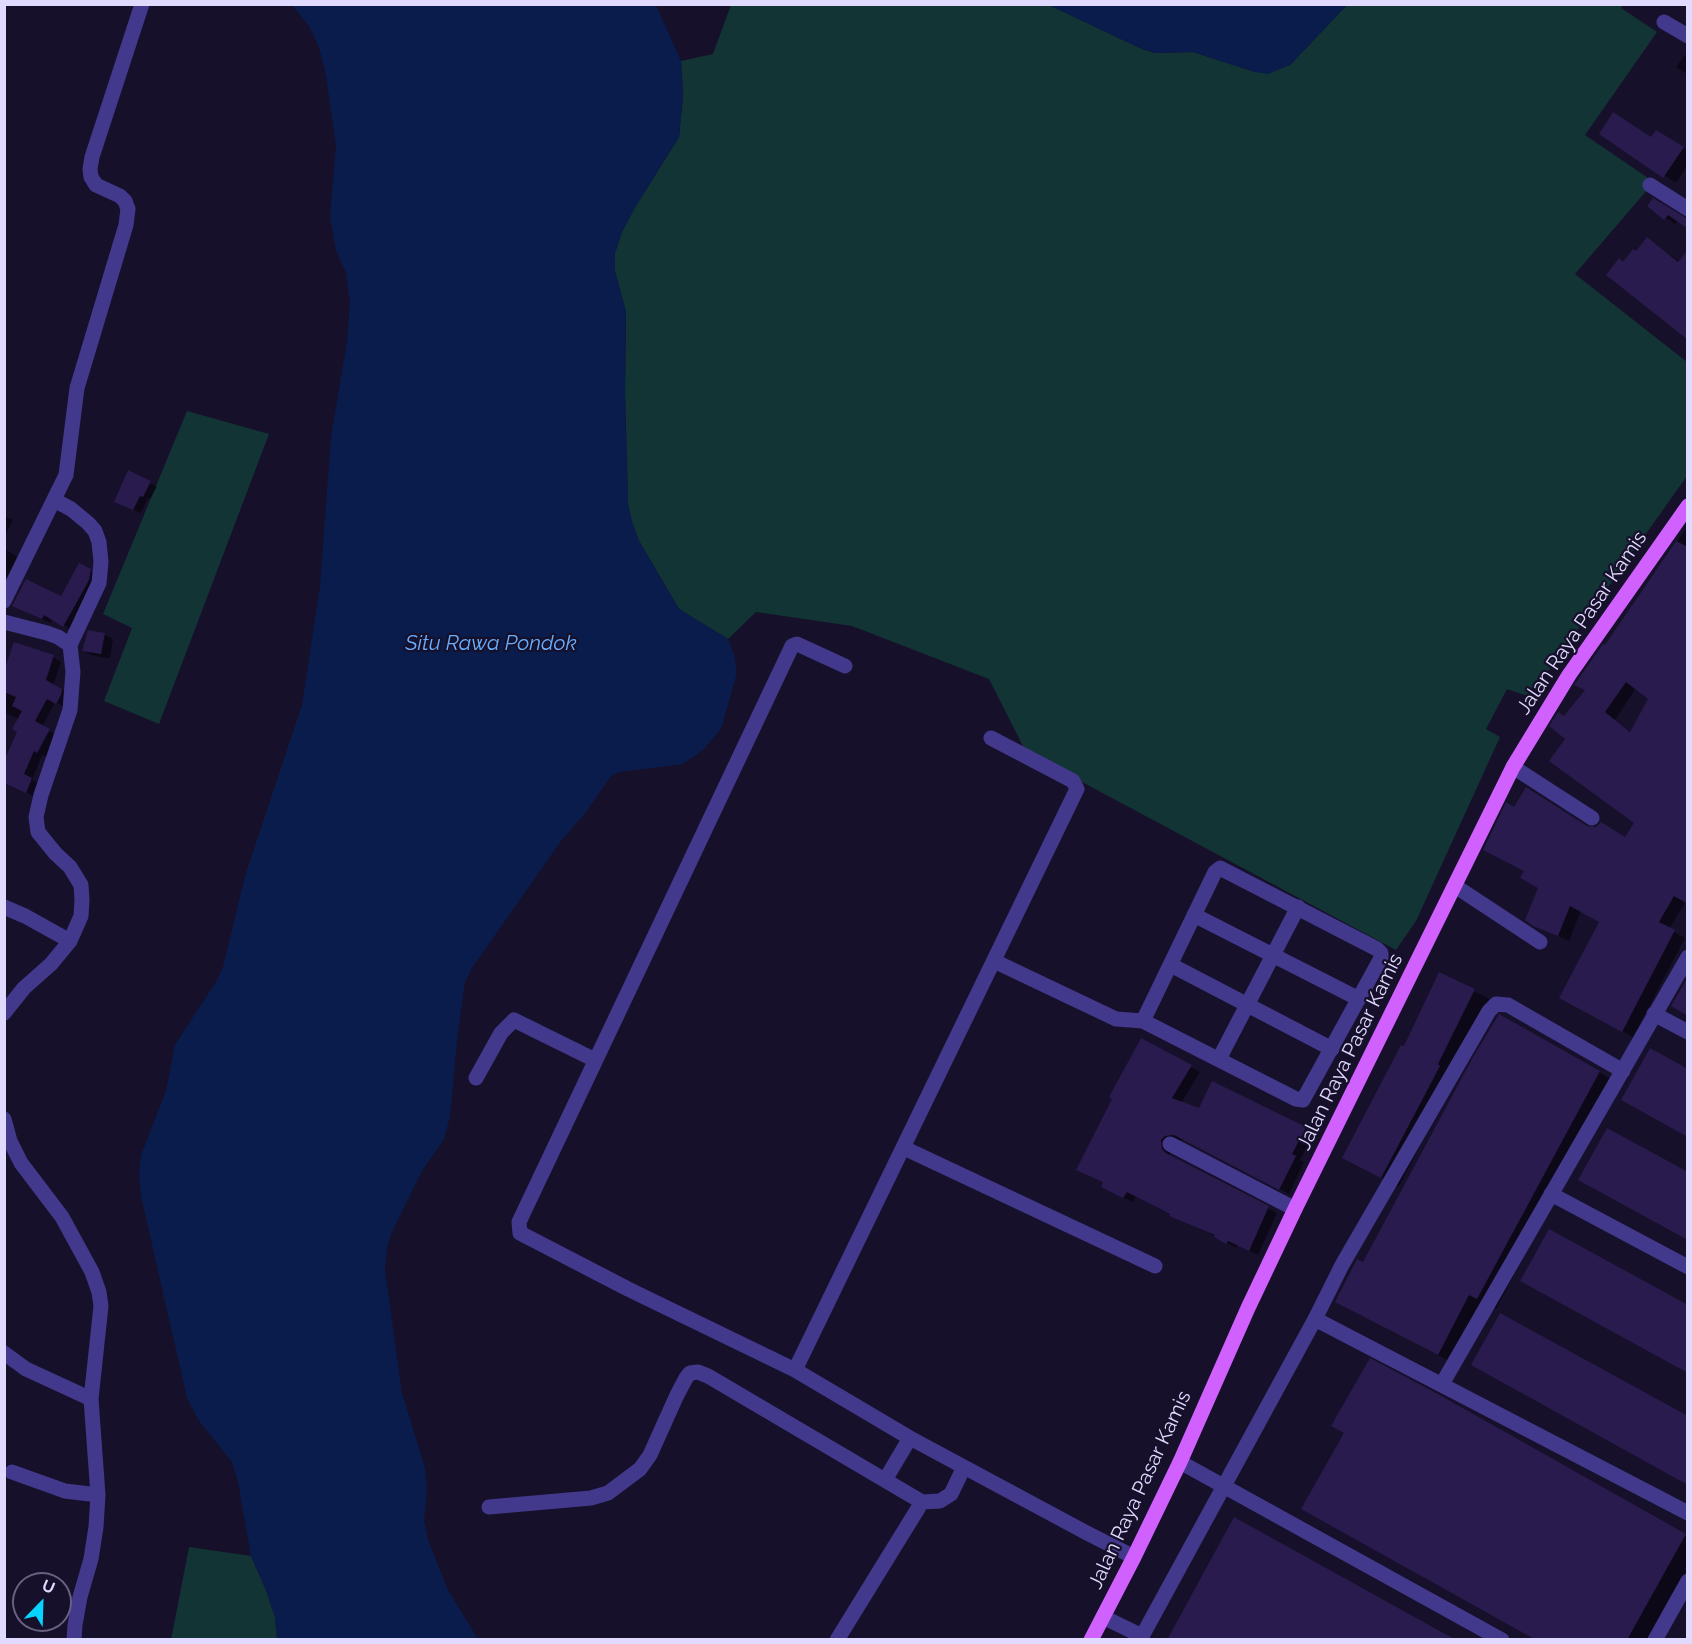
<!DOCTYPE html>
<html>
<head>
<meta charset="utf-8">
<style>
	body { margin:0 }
	#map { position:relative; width:1692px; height:1644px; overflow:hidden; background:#17102b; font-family:Raleway,sans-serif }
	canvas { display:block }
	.frame { position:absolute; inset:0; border:6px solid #e1daff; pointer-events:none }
	.north { position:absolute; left:12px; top:1572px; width:60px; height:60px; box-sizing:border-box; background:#17102b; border:2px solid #686180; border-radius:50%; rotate:23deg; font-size:16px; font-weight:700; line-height:24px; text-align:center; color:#e1daff }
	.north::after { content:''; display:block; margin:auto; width:21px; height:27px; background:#06d4ff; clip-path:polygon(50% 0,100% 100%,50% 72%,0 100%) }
</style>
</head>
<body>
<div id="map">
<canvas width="1692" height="1644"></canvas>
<div class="frame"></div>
<div class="north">U</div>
</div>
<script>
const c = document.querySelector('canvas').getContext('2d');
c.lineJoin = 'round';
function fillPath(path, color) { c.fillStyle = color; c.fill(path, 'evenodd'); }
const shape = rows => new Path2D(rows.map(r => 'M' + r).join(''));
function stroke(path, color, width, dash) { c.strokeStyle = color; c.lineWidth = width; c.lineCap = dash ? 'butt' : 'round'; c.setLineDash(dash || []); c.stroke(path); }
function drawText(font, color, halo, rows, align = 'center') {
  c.font = font + ' Raleway,sans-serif'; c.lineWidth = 4.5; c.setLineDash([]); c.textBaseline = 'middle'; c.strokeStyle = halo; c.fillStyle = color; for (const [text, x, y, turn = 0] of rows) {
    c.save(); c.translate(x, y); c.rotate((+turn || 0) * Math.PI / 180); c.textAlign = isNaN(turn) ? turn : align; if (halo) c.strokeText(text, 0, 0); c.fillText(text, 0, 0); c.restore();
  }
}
fillPath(shape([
	[731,5,1049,5,1142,49,1155,53,1193,52,1255,72,1290,65,1347,5,1623,5,1621,8,1657,32,1585,135,1654,182,1575,274,1687,362,1687,476,1530,697,1507,689,1486,729,1500,737,1416,921,1396,950,1026,752,989,679,852,626,756,612,728,639,679,609,639,541,632,522,628,504,625,393,626,312,615,271,615,253,622,232,634,209,679,137,683,95,681,61,713,54],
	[187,411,269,434,159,724,104,701,132,628,103,614],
	[189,1547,251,1556,266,1590,275,1617,277,1639,171,1640]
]), '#123435');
fillPath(shape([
	[292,5,656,5,681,61,683,95,679,137,634,209,622,232,615,253,615,271,626,312,625,393,628,504,632,522,639,541,679,609,728,639,734,654,737,673,721,729,703,750,683,764,619,772,611,776,586,812,561,841,472,968,465,982,457,1041,450,1117,444,1139,422,1171,391,1234,387,1248,385,1270,402,1393,425,1468,427,1490,424,1520,428,1540,448,1590,478,1639,277,1639,275,1617,266,1590,251,1556,238,1482,232,1462,199,1421,187,1398,141,1196,139,1173,141,1155,166,1091,175,1045,217,980,223,967,245,876,302,705,320,586,331,437,347,342,350,301,346,273,336,251,330,216,336,145,326,76,319,47,309,26],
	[1049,5,1347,5,1290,65,1268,74,1255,72,1193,52,1155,53,1142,49]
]), '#091c4b');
fillPath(shape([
	[1688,51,1688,75,1676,67],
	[1601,133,1652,139,1668,138,1688,151,1688,165,1676,183],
	[1649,205,1688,220,1679,220,1675,224],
	[1648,239,1680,262,1688,337,1624,263],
	[150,483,157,487,150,499,148,498,141,513,123,505],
	[4,516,13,520,4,538],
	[1688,526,1688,902,1686,901,1669,929,1685,938,1633,1037,1572,1003,1601,922,1581,910,1569,941,1537,926,1540,888,1526,871,1515,809,1625,839,1636,823,1567,738,1565,717,1587,690,1606,647,1639,598,1637,598],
	[1636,688,1650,699,1632,733,1615,720],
	[4,549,23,560,4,600],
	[80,565,99,575,73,630,53,619,51,623,23,610,62,598],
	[104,634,113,639,110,658,93,656,84,651],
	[53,657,61,662,53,686,70,695,65,707,55,702,42,727,57,735,46,756,42,755,32,780,40,784,34,796,4,782,19,732,19,719,4,712,4,670],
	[1474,991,1491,1000,1456,1077,1399,1186,1361,1167,1404,1048],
	[1141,1040,1200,1072,1181,1103,1200,1109,1305,1128,1314,1133,1300,1160,1304,1162,1289,1194,1185,1140,1175,1140,1170,1145,1170,1155,1277,1213,1258,1255,1237,1245,1236,1248,1216,1236,1180,1220,1136,1196,1133,1202,1112,1192],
	[1599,1072,1617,1083,1496,1309,1488,1305,1457,1365,1355,1312,1364,1264],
	[1436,1394,1688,1536,1688,1575,1651,1640,1538,1640]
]), '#0007');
fillPath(shape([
	[1613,112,1651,137,1656,130,1684,147,1663,178,1599,134],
	[1653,198,1688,219,1688,229,1668,215,1664,220,1647,206],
	[1647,237,1678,262,1688,250,1688,340,1606,275,1619,258,1623,262,1633,249,1636,251],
	[128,470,151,481,143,497,140,496,133,510,114,502],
	[1676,541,1688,547,1688,904,1674,896,1659,922,1675,930,1622,1032,1559,998,1599,922,1570,906,1558,936,1533,926,1525,920,1538,888,1520,878,1524,871,1483,850,1506,802,1514,807,1526,787,1587,826,1596,827,1601,822,1625,837,1634,823,1549,761,1565,739,1549,726,1558,712,1564,716,1585,690,1574,685,1603,644,1605,645],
	[1626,682,1648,699,1630,732,1605,712],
	[79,563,91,569,89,580,63,627,44,615,42,619,12,606,26,579,61,596],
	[88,630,105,633,101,654,82,651],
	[14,642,54,655,46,680,62,689,61,695,56,704,47,699,35,721,50,729,37,753,34,751,24,774,32,778,26,793,4,783,4,761,17,732,12,729,22,711,12,706,16,697,4,692,4,671],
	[1439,972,1475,989,1438,1064,1440,1066,1381,1178,1342,1158,1401,1045,1404,1046],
	[1688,977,1688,1016,1671,1006],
	[1499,1014,1600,1071,1477,1299,1469,1295,1438,1355,1335,1302,1357,1259,1363,1262,1473,1057],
	[1141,1038,1192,1065,1172,1098,1199,1108,1212,1081,1306,1127,1292,1154,1296,1156,1279,1190,1174,1135,1165,1136,1161,1140,1162,1149,1166,1153,1269,1206,1249,1251,1228,1241,1226,1244,1214,1237,1215,1235,1169,1216,1170,1214,1127,1192,1123,1198,1101,1187,1103,1182,1076,1170,1112,1099,1109,1097],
	[1650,1048,1688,1069,1688,1137,1621,1100],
	[1607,1128,1688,1172,1688,1240,1578,1180],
	[1549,1229,1688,1305,1688,1373,1520,1281],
	[1500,1313,1688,1416,1688,1485,1471,1365],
	[1370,1358,1436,1393,1686,1534,1627,1640,1536,1640,1301,1509,1344,1433,1331,1426],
	[1234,1517,1456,1640,1167,1640]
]), '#291b4d');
stroke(shape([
	[1664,22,1688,36],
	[1650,185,1688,209],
	[4,601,66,475,77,388,126,225,128,209,125,201,120,196,96,185,91,177,90,169,92,157,142,4],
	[4,622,47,633,58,637,70,645],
	[845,666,797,644,792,646,519,1222,520,1233,628,1289,795,1370,910,1438,1085,1532,1134,1557],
	[1513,767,1592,818],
	[1455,886,1540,942],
	[4,907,25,916,70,941],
	[1194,915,1359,999],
	[994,961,1116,1019,1143,1021,1296,1099,1303,1100,1381,958,1381,953,1377,949,1220,868,1215,872,1143,1021],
	[1171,965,1332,1049],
	[4,1013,24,988,51,964,70,941,81,916,82,900,81,885,70,867,55,853,38,832,36,817,41,795,70,710,73,672,70,645,99,583,101,562,99,542,95,531,88,523,71,509,54,500],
	[1654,1014,1688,1032],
	[1219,1059,1298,907],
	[476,1078,501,1033,514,1020,595,1060],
	[4,1119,10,1141,21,1163,62,1217,92,1272,99,1292,101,1306,91,1399,98,1495,96,1527,91,1559,80,1597,75,1625,74,1640],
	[1170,1144,1295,1209],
	[904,1148,1155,1266],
	[1551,1194,1688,1267],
	[1315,1319,1688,1513],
	[4,1353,26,1369,91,1399],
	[795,1370,1077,789,1073,781,991,738],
	[1442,1384,1688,957],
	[1180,1462,1502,1640],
	[12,1472,65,1491,98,1495],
	[885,1480,910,1438],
	[489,1507,591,1498,608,1493,640,1469,650,1455,677,1395,686,1378,690,1373,698,1372,708,1376,922,1502,940,1501,951,1494,964,1467],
	[1103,1617,1142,1636],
	[837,1640,922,1502],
	[1140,1640,1315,1319,1342,1265,1489,1011,1496,1004,1508,1005,1623,1071],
	[1655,1640,1688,1581]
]), '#42398c', 15);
stroke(shape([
	[1091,1640,1134,1557,1180,1462,1248,1308,1295,1209,1513,767,1569,675,1688,506]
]), '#d061ff', 15);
drawText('20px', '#e1daff', '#17102b', [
	["Jalan Raya Pasar Kamis",1582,623,-56],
	["Jalan Raya Pasar Kamis",1350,1052,-64],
	["Jalan Raya Pasar Kamis",1140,1490,-65]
]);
drawText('italic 21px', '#68aeff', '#17102b', [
	["Situ Rawa Pondok",491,644]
]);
</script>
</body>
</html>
